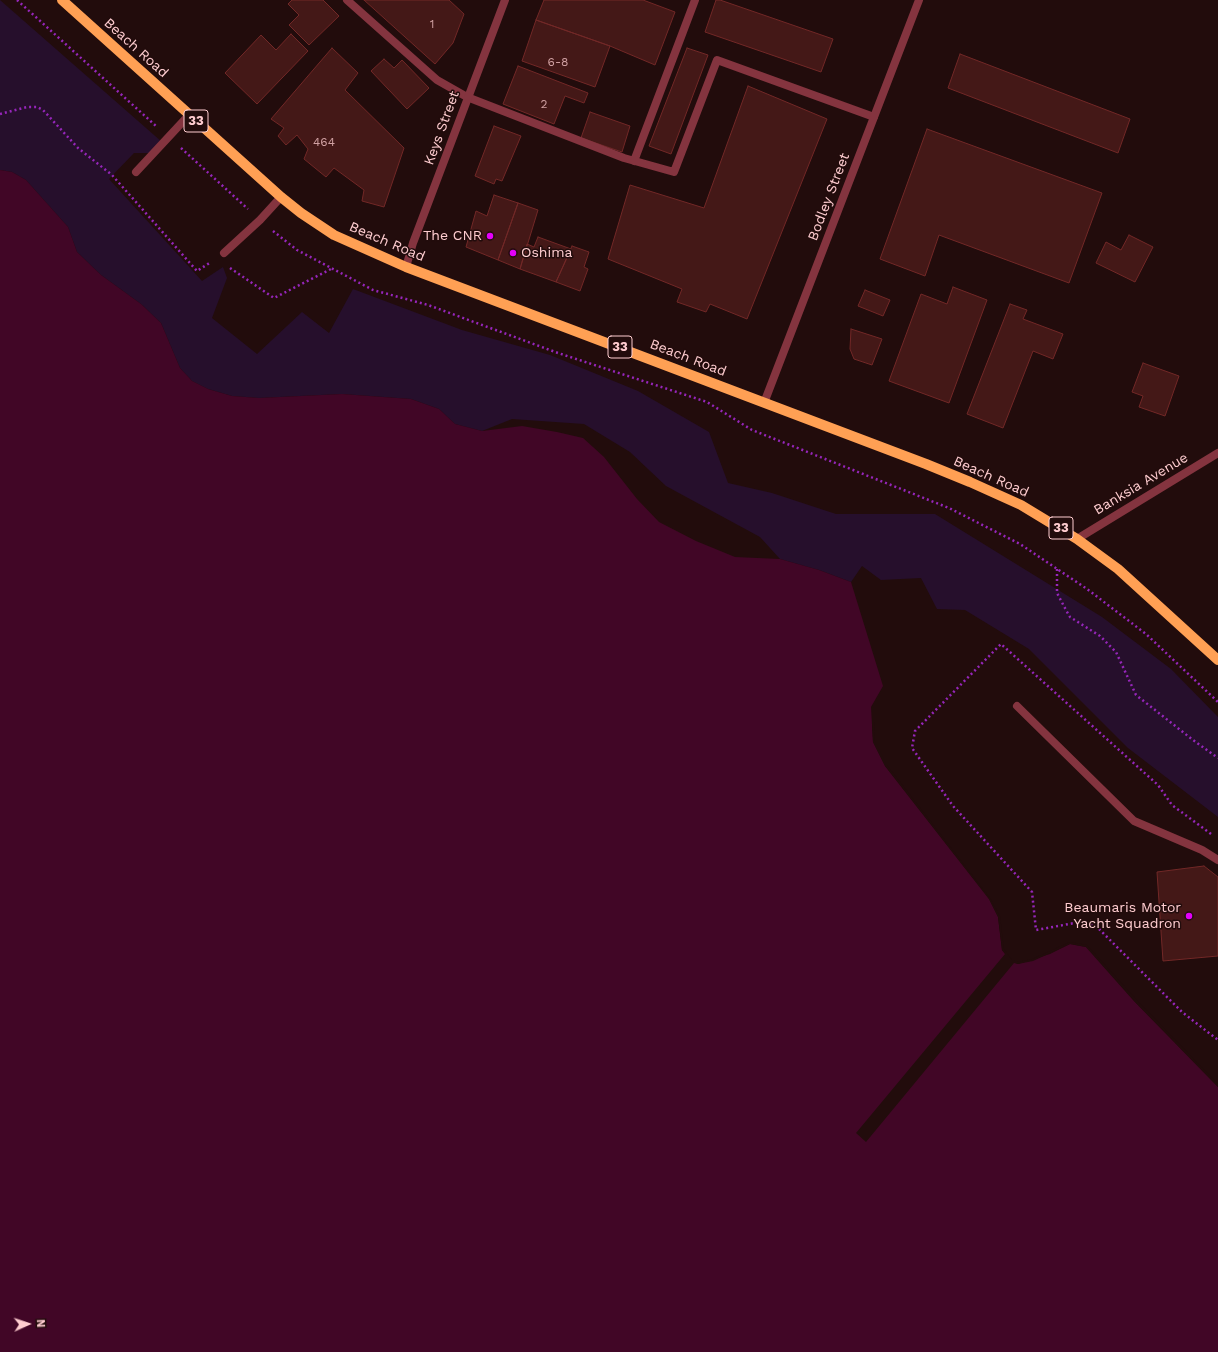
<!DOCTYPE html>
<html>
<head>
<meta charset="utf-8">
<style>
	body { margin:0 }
	#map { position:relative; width:1218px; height:1352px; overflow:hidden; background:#220c0c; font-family:"Work Sans",sans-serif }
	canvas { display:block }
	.north { position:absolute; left:8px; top:1304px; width:40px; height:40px; -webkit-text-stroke:3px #220c0c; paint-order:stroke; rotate:87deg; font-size:11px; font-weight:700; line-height:16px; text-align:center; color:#ffcdd0 }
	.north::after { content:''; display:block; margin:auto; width:14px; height:18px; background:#ffcdd0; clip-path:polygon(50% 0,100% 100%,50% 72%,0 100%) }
</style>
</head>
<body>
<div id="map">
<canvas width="1218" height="1352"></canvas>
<div class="north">N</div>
</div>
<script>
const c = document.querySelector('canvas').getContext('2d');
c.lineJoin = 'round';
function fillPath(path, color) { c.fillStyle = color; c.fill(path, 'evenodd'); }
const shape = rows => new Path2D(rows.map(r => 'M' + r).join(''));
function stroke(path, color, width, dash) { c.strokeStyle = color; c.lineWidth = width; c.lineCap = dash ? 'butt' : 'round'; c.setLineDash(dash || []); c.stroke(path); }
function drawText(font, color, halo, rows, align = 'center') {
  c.font = font + ' "Work Sans",sans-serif'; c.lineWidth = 3; c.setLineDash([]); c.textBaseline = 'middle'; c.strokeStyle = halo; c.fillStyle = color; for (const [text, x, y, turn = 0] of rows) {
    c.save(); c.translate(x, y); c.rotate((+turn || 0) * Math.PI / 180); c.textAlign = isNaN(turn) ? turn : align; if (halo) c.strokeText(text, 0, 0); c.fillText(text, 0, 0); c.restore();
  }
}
fillPath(shape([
	[0,0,162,142,150,153,134,153,109,179,202,281,223,267,227,278,212,318,257,354,302,312,329,333,353,289,462,330,550,355,638,391,709,432,728,483,772,493,836,514,935,514,1102,617,1171,669,1218,717,1218,817,1128,748,1029,649,965,610,937,609,921,578,881,580,862,566,851,582,819,570,780,559,760,537,666,486,630,452,584,424,512,419,482,431,455,424,439,409,411,399,342,394,259,398,232,396,208,389,192,381,180,368,161,323,141,304,101,275,77,252,68,227,26,180,12,172,0,170]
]), '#260f2c');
fillPath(shape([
	[0,170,12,172,26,180,68,227,77,252,101,275,141,304,161,323,180,368,192,381,208,389,232,396,259,398,342,394,411,399,439,409,455,424,482,431,522,426,557,432,583,438,604,457,637,499,659,522,696,541,735,557,780,559,819,570,851,582,883,686,871,707,873,742,885,766,989,899,998,917,1002,950,1011,961,1018,964,1050,954,1070,944,1086,947,1134,1001,1218,1087,1218,1352,0,1352]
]), '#410626');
fillPath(shape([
	[874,722,875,741,887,765,990,898,1000,916,1004,949,1012,960,1018,962,1032,959,1070,942,1087,945,1136,999,1218,1084,1218,1087,1134,1001,1086,947,1070,944,1033,961,1018,964,1014,963,866,1142,856,1133,1005,954,1002,950,998,917,989,899,885,766,873,742,872,724]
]), '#220c0c');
const building = shape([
	[292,0,323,0,339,16,309,45,289,25,299,15,288,4,292,0],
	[364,0,449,0,464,14,453,43,435,64,364,0],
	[544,0,643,0,675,12,655,65,610,46,536,20,544,0],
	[716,0,720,0,833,39,821,72,705,32,716,0],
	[536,20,610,46,595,87,522,61,536,20],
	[291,34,308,51,257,104,225,73,261,35,276,50,291,34],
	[332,48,358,73,345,90,404,148,384,207,362,201,364,190,334,168,326,177,304,159,308,149,297,135,286,145,278,136,284,128,271,119,332,48],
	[687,48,708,55,671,154,649,146,687,48],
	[960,54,1130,119,1118,153,948,88,960,54],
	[384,59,394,68,402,60,429,88,407,109,371,71,384,59],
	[518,66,588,93,584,103,565,96,554,124,503,104,518,66],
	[748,86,827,119,747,319,710,304,706,312,677,302,682,289,608,259,630,185,704,208,748,86],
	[590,112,630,126,622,152,581,138,590,112],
	[494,126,521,136,502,181,496,179,494,184,475,176,494,126],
	[927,129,1102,193,1069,283,939,235,925,276,880,259,927,129],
	[494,195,518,203,498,260,466,247,476,211,487,216,494,195],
	[518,203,538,210,520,269,498,260,518,203],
	[1129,235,1153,247,1135,282,1096,263,1106,242,1121,250,1129,235],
	[538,237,571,249,556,282,520,269,527,244,534,247,538,237],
	[572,246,589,252,584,267,588,269,580,291,556,282,572,246],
	[953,287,987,300,949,403,889,381,921,294,947,304,953,287],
	[865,290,890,300,883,316,858,306,865,290],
	[1010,304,1027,310,1023,319,1063,334,1053,359,1033,351,1003,428,967,414,1010,304],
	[851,329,882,339,872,365,854,359,850,349,851,329],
	[1143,363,1179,376,1165,416,1139,407,1143,396,1132,392,1143,363],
	[1204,866,1218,877,1218,956,1163,961,1157,872,1204,866]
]);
fillPath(building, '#441817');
stroke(building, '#722827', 1);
stroke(shape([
	[17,0,156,126],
	[0,114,27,107,37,107,43,110,78,148,112,175,197,271,211,262],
	[181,148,248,209],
	[273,231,297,250,373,290,428,305,558,353,707,402,752,430,949,508,1020,544,1087,589,1146,634,1218,702],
	[230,268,274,298,331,269],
	[1057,569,1057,593,1066,610,1070,617,1100,636,1116,652,1136,695,1193,740,1218,758],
	[1211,834,1172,805,1158,785,1001,644,915,731,912,748,953,806,1032,892,1036,930,1080,922,1096,926,1182,1012,1218,1040]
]), '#9626ba', 2.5, [2, 3]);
stroke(shape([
	[347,0,437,80,467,97,624,158,674,172,717,60,874,117],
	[634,161,695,0],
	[136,172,189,115],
	[224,253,260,220,281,197],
	[1017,706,1134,821,1202,850,1218,860]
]), '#84343f', 8);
stroke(shape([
	[406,267,413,243,505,0],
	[764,403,919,0],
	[1077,539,1218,453]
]), '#84343f', 8);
stroke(shape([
	[62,0,281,197,301,213,334,235,406,267,926,464,970,482,1021,505,1077,539,1118,569,1218,660]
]), '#ffa054', 10);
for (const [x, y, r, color] of [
	[490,236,4,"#e400f8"],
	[513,253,4,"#e400f8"],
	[1189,916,4,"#e400f8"]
]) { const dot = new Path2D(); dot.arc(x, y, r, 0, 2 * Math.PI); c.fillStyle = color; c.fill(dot); stroke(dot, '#220c0c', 1.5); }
drawText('12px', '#d0a0a2', null, [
	["1",432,24],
	["6-8",558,62],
	["2",544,104],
	["464",324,142]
]);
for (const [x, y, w] of [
	[196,121,24],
	[620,347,24],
	[1061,528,24]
]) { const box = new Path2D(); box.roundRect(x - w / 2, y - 11, w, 22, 3); c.fillStyle = '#220c0c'; c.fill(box); stroke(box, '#ffcdd0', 1); }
drawText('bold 13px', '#ffcdd0', null, [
	["33",196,121],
	["33",620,347],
	["33",1061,528]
]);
drawText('14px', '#ffcdd0', '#220c0c', [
	["Beach Road",136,48,42],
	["Keys Street",442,128,-70],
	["Bodley Street",829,197,-69],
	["Beach Road",387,242,23],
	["Beach Road",688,358,21],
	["Beach Road",991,477,24],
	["Banksia Avenue",1141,484,-31]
]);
drawText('14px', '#ffcdd0', '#220c0c', [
	["The CNR",482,236],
	["Oshima",521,253,"left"],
	["Beaumaris Motor",1181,908],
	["Yacht Squadron",1181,924]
], 'right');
</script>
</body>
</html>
